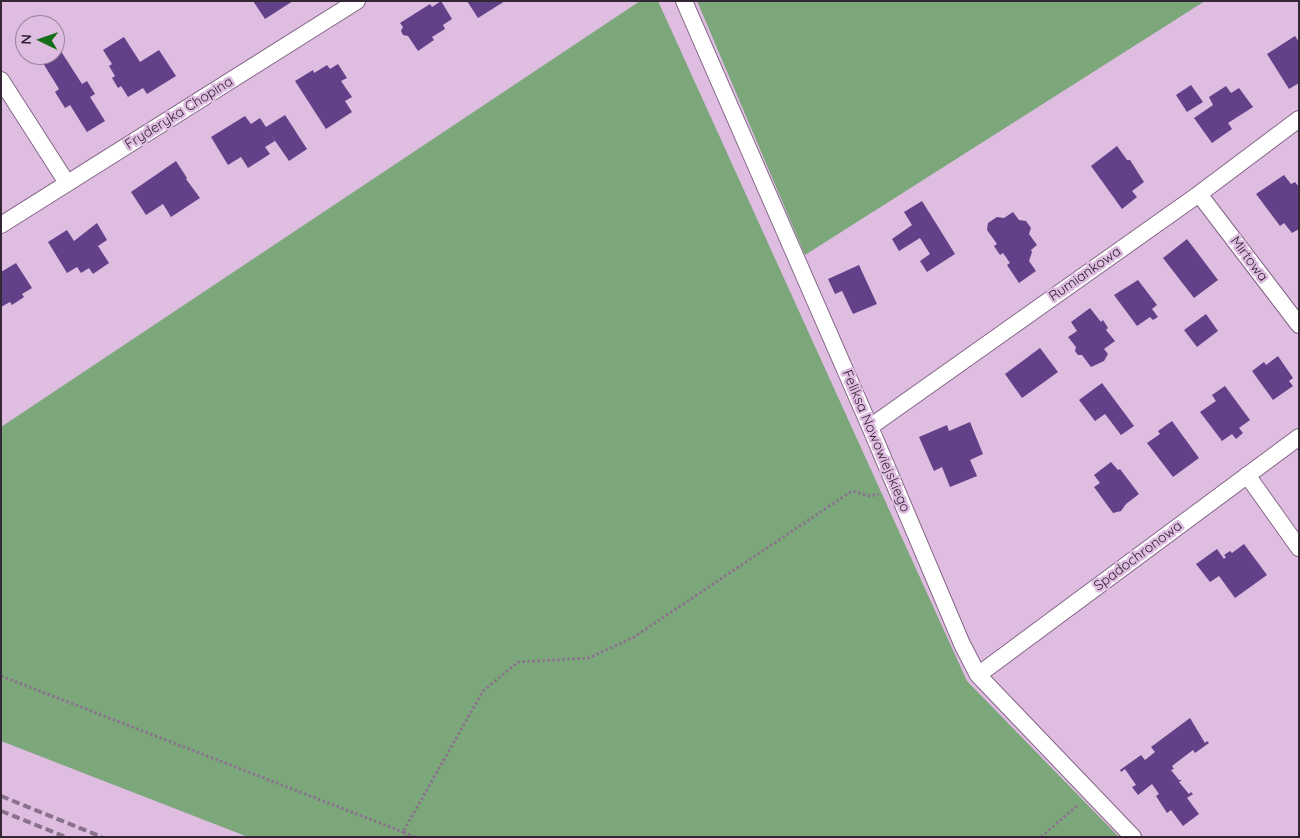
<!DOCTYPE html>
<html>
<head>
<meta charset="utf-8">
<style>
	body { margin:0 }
	#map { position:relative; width:1300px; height:838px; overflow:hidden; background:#debde1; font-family:Quicksand,sans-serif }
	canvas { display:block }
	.frame { position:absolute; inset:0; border:2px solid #342735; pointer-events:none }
	.north { position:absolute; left:15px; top:15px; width:50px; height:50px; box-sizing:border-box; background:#debde1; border:1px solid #9a819c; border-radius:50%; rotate:273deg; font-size:14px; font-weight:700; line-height:20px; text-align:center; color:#342735 }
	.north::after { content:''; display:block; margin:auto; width:18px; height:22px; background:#146e1a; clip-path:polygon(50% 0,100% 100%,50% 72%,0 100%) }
</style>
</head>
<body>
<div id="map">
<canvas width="1300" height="838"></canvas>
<div class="frame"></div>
<div class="north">N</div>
</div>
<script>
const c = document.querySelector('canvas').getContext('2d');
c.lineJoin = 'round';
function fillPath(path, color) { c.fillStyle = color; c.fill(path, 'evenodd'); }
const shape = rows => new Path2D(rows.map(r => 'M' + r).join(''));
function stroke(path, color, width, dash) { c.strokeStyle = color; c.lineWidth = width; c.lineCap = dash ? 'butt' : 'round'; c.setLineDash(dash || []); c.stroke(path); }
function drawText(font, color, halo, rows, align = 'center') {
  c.font = font + ' Quicksand,sans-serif'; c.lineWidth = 5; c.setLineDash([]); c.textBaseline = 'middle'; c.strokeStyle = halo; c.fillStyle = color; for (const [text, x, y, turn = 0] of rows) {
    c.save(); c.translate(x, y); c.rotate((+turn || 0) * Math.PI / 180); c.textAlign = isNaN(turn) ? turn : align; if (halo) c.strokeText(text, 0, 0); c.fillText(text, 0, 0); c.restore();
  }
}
fillPath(shape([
	[640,1,658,1,967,681,1119,837,248,837,1,741,1,427],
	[697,1,1205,1,805,255]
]), '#7ca77b');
fillPath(shape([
	[253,1,293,1,265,19],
	[441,1,452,19,443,25,445,29,432,37,434,40,418,51,408,36,403,35,401,31,403,27,400,23,430,4,432,7],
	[467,1,505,1,478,18],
	[1295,36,1299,42,1299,83,1289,89,1267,54],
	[124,37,140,62,159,50,176,76,147,94,143,88,128,97,121,86,118,88,112,78,115,76,109,66,112,64,103,50],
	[55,42,82,84,87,81,95,94,90,97,105,121,87,132,70,105,65,108,55,92,59,89,38,55,55,55],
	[338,64,347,78,341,81,352,97,345,101,352,112,326,129,295,81,313,70,314,73,327,65,330,69],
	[1191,85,1203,102,1187,112,1176,95],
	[1226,86,1231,93,1239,88,1253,107,1228,123,1232,129,1212,143,1194,118,1213,105,1209,97],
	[285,115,307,149,289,161,269,132,275,141,265,147,270,154,248,168,241,157,228,165,211,137,245,116,251,124,260,118,266,127],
	[1117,146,1127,160,1130,160,1144,182,1132,191,1137,197,1122,209,1091,166],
	[176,161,187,178,186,179,200,198,171,217,163,204,146,215,131,192],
	[1284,175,1291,184,1295,182,1299,187,1299,229,1292,233,1284,223,1280,226,1256,194],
	[922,201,955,254,927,272,920,261,930,254,920,238,899,251,892,239,912,225,904,212],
	[1013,212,1019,220,1026,221,1031,228,1029,234,1037,245,1031,250,1032,252,1029,261,1036,271,1019,283,1007,265,1010,263,1003,253,1000,255,994,246,997,244,987,230,988,223,997,217,1004,218],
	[97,223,107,240,98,246,109,263,93,274,89,268,81,273,77,267,67,273,48,242,67,230,74,241],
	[1187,239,1218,280,1194,298,1163,258],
	[16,263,32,288,22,294,24,297,12,305,10,302,1,307,1,272],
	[859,265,877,304,853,314,842,291,835,294,828,279],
	[1138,280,1157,305,1152,309,1158,317,1153,320,1150,317,1137,326,1114,295],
	[1090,308,1101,322,1103,320,1108,328,1106,330,1115,341,1104,349,1108,354,1104,361,1091,367,1082,355,1078,355,1075,351,1076,347,1068,337,1077,331,1071,322],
	[1206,314,1218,331,1197,347,1184,330],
	[1040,348,1058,372,1022,398,1005,374],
	[1278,356,1293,378,1289,381,1293,386,1273,400,1252,371,1264,362,1266,365],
	[1102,383,1134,426,1121,435,1105,414,1095,421,1079,400],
	[1225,386,1250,420,1239,428,1243,433,1236,439,1232,434,1222,441,1200,412,1216,401,1212,395],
	[1172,421,1199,458,1173,477,1147,443,1160,434,1158,431],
	[970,422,983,454,970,460,977,476,950,487,942,467,934,471,919,437,947,425,949,431],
	[1111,462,1118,470,1120,469,1139,494,1126,504,1121,511,1113,513,1094,487,1100,483,1094,475],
	[1244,544,1267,575,1235,598,1219,576,1210,582,1196,564,1217,549,1224,559,1226,557,1224,555,1230,551,1232,553],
	[1190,718,1205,743,1207,741,1209,743,1195,753,1193,750,1172,766,1174,769,1171,770,1179,780,1182,780,1179,782,1189,794,1191,792,1193,794,1187,798,1199,814,1183,826,1171,810,1167,813,1156,796,1159,794,1152,784,1138,795,1132,787,1136,785,1125,769,1121,772,1120,770,1141,755,1145,760,1155,752,1151,747]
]), '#634189');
const minor = shape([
	[684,1,870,427,962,644,978,675,1133,837],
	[1,80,67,183],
	[1199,194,1299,325],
	[1,225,357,1],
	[870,427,1199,194,1299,119],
	[1247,475,1299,548],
	[978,675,1299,437]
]);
stroke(minor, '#836586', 18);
stroke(shape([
	[1,676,403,832,406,837],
	[415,837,403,832,483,691,518,662,589,658,634,637,852,491,870,496,879,494],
	[1041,837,1079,804]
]), '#8a738c', 3, [2.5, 2.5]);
stroke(minor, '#fff', 16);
stroke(shape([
	[1,796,102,837],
	[1,811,66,837]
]), '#89728b', 4, [8, 4]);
drawText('14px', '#342735', '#debde1', [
	["Fryderyka Chopina",179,113,-32],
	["Mirtowa",1249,259,53],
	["Rumiankowa",1085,274,-35],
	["Feliksa Nowowiejskiego",876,441,67],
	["Spadochronowa",1138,556,-37]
]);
</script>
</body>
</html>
